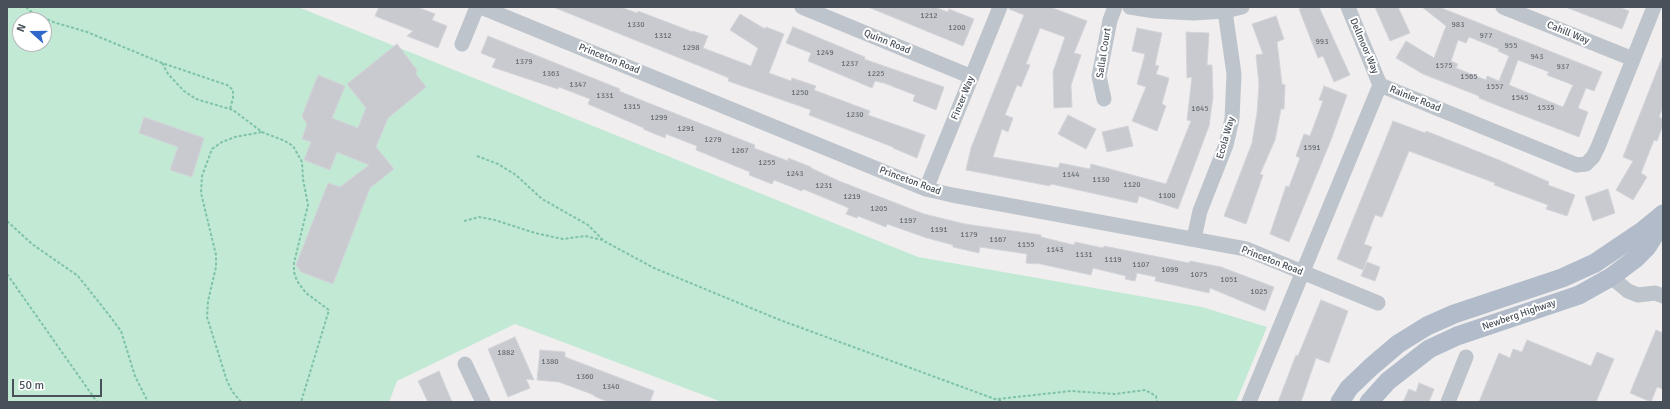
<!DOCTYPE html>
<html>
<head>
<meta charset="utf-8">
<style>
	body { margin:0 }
	#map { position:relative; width:1670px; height:409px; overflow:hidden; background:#f0eeee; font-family:Signika,sans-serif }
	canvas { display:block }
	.frame { position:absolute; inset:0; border:8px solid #485059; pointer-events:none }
	.north { position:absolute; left:12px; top:12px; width:40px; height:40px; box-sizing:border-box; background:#fff; border:1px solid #b6b9bd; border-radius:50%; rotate:291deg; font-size:11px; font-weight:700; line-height:16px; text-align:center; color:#485059 }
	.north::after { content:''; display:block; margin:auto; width:14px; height:18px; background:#2f67ca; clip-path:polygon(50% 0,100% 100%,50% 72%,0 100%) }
	.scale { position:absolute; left:12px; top:379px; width:90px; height:18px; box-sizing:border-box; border:2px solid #485059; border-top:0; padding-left:5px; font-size:12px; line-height:14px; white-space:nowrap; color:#485059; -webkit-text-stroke:3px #fff; paint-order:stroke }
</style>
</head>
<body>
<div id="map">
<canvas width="1670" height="409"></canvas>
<div class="frame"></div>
<div class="north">N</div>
<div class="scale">50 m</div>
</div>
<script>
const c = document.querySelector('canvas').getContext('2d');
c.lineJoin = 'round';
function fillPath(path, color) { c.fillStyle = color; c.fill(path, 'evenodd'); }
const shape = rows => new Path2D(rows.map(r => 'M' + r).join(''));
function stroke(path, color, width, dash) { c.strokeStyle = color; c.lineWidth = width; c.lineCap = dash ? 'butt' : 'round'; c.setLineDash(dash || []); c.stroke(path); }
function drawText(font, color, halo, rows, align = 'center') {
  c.font = font + ' Signika,sans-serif'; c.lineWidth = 4; c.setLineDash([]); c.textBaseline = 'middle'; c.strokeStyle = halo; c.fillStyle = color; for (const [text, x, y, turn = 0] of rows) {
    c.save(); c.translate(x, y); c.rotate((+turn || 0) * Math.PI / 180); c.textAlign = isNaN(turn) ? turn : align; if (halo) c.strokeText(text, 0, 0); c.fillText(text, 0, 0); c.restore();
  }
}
fillPath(shape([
	[7,7,298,7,918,257,1202,307,1267,327,1236,402,722,402,515,324,397,381,389,402,7,402],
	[20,20,44,20,44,44,20,44]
]), '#c1e9d4');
const building = shape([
	[379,7,417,7,435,14,432,20,447,26,438,48,407,36,413,31,375,16,379,7],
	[553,7,620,7,637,13,638,11,693,32,693,31,708,36,703,48,751,66,758,48,730,30,740,14,765,29,766,27,784,34,769,73,791,81,792,78,816,86,814,90,870,111,868,115,925,135,917,158,893,148,893,147,809,115,811,110,728,81,729,78,702,67,553,7],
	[868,7,934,7,948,12,949,9,974,19,963,46,868,7],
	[1009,7,1050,7,1087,21,1074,53,1081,55,1071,85,1072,107,1054,108,1053,72,1065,37,1040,28,1026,64,1030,65,1021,87,1017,85,1005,115,1013,118,1008,132,1002,129,993,157,1058,168,1060,163,1090,169,1091,164,1166,184,1191,121,1187,120,1192,77,1187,78,1186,32,1209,33,1207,65,1212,65,1213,97,1209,126,1178,209,1139,196,1137,203,1051,184,1050,186,966,170,971,148,1024,15,1009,9,1009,7],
	[1304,7,1319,7,1350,75,1334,82,1323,56,1318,58,1299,9,1304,7],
	[1375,7,1398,7,1410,33,1390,41,1375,7],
	[1422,7,1439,7,1602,72,1594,91,1586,88,1578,108,1588,112,1579,137,1504,108,1479,98,1479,96,1423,74,1396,58,1406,41,1434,58,1446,26,1422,7],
	[1469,37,1499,49,1498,51,1509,56,1499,81,1487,76,1486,80,1456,68,1458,64,1451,61,1458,40,1466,43,1469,37],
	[1518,60,1549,72,1547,75,1573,85,1563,107,1509,85,1518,60],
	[1619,7,1629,11,1622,29,1568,8,1619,7],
	[1276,16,1284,39,1277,42,1282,84,1285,85,1284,109,1281,109,1275,140,1260,174,1263,175,1246,224,1224,216,1252,143,1257,113,1259,85,1256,55,1263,54,1252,24,1276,16],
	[793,27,865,57,864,59,944,87,936,110,913,101,915,95,884,83,875,81,872,88,808,61,811,53,786,43,793,27],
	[1137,28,1162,33,1155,65,1159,66,1156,74,1169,78,1162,104,1166,106,1157,131,1132,121,1146,87,1137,84,1145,54,1132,51,1137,28],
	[488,36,620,89,619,91,646,102,755,145,754,148,788,161,788,158,811,167,811,168,839,181,924,214,965,224,1041,235,1041,237,1074,245,1075,242,1103,248,1104,246,1189,263,1190,261,1221,267,1274,287,1265,311,1210,288,1209,293,1178,286,1155,281,1156,277,1137,273,1135,281,1125,279,1126,276,1093,268,1091,275,1036,263,1036,264,1026,263,1027,254,980,247,979,253,953,247,953,245,927,238,887,224,886,227,858,216,857,218,846,214,849,208,803,189,802,191,774,180,772,184,749,175,750,172,696,150,697,146,666,134,665,138,643,129,644,128,588,104,590,99,559,87,558,89,492,67,496,59,481,53,488,36],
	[397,44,417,70,416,74,426,87,388,118,376,147,394,169,370,188,333,284,301,272,296,265,328,183,340,187,369,165,337,152,330,170,304,160,311,142,302,139,307,124,302,116,318,75,345,86,332,118,358,128,366,108,347,84,397,44],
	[1662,58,1663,107,1659,117,1663,119,1663,125,1657,141,1654,140,1641,173,1647,177,1633,200,1616,190,1633,161,1623,157,1662,58],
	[1324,86,1347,95,1331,140,1289,242,1270,234,1286,186,1289,187,1300,158,1296,156,1304,134,1310,136,1323,101,1319,100,1324,86],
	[1068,115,1096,129,1086,149,1058,134,1068,115],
	[144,117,204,138,192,177,170,170,178,147,139,133,144,117],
	[1393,121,1425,133,1426,131,1499,160,1549,182,1548,185,1575,195,1567,216,1546,209,1548,205,1494,185,1495,183,1409,151,1382,217,1375,215,1364,244,1372,247,1363,270,1337,259,1393,121],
	[1128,126,1133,146,1107,152,1102,132,1128,126],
	[1608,189,1615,213,1593,221,1585,197,1608,189],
	[1367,262,1380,267,1375,281,1361,276,1367,262],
	[1321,300,1348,311,1329,363,1316,358,1301,402,1278,402,1296,355,1298,356,1321,300],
	[1656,330,1663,333,1663,389,1657,387,1651,402,1630,393,1656,330],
	[515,337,534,380,526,379,530,388,508,397,488,349,515,337],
	[1527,340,1591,366,1597,352,1614,359,1596,402,1479,402,1499,353,1510,358,1513,349,1522,352,1527,340],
	[540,350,565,352,565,357,654,391,650,402,608,402,594,396,594,395,559,382,537,380,540,350],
	[439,371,452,402,428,402,418,381,439,371],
	[1419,383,1434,389,1429,402,1403,402,1409,389,1416,392,1419,383]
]);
fillPath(building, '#c9cad0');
stroke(building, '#d3d4d9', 1);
stroke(shape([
	[26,7,30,11,53,22,87,32,162,63,227,85,233,90,233,98,230,109],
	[162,63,168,74,184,91,196,99,233,110,262,132,285,141,293,146,302,162,303,179,308,205,294,263,294,272,297,281,306,293,329,310,301,402],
	[477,156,498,164,516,175,542,199,588,225,604,241,654,268,780,320,1003,402],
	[7,221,32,244,78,276,109,315,121,331,135,376,148,402],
	[464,221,479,217,495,220,535,233,563,239,585,236,602,240],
	[7,274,97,402],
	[998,399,1071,391,1115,394,1145,390,1156,396,1157,402],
	[241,402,232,391,227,381,207,317,208,301,216,267,216,255,201,193,202,176,212,149,222,142,235,137,262,132]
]), '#7ec3a6', 2, [3, 2]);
stroke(shape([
	[481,7,926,189,952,195,1246,249,1378,303],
	[802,7,972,77],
	[1130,7,1155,11,1193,13,1225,11,1242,7],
	[1348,7,1380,85],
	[1503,7,1633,59],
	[462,44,477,7],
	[1380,85,1567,161,1577,165,1586,164,1593,157,1598,147,1654,7],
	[1104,99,1099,76,1110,20,1115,7],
	[926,189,1000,7],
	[1194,238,1200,211,1226,145,1232,119,1234,74,1225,11],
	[1611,277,1628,291,1638,295,1655,293,1663,296],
	[465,364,483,402],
	[1249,402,1380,85],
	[1448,402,1466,357]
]), '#bec4cb', 15);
stroke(shape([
	[1340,402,1349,388,1371,367,1398,344,1427,326,1454,314,1562,278,1595,263,1641,232,1663,214],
	[1369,402,1388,381,1429,349,1457,336,1579,295,1611,277,1635,259,1647,247,1663,222]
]), '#b1bbca', 19);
drawText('8px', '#686e77', null, [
	["1212",929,16],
	["1330",636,25],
	["983",1458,25],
	["1200",957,28],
	["1312",663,36],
	["977",1486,36],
	["993",1322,42],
	["955",1511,46],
	["1298",691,48],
	["1249",825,53],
	["943",1537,57],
	["1379",524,62],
	["1237",850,64],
	["1575",1444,66],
	["937",1563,67],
	["1363",551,74],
	["1225",876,74],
	["1565",1469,77],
	["1347",578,85],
	["1557",1495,87],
	["1250",800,93],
	["1331",605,96],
	["1545",1520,98],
	["1315",632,107],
	["1535",1546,108],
	["1645",1200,109],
	["1230",855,115],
	["1299",659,118],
	["1291",686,129],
	["1279",713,140],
	["1591",1312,148],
	["1267",740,151],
	["1255",767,163],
	["1243",795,174],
	["1144",1071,175],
	["1130",1101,180],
	["1120",1132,185],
	["1231",824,186],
	["1100",1167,196],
	["1219",852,197],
	["1205",879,209],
	["1197",908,221],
	["1191",939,230],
	["1179",969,235],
	["1167",998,240],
	["1155",1026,245],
	["1143",1055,250],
	["1131",1084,255],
	["1119",1113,260],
	["1107",1141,265],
	["1099",1170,270],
	["1075",1199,275],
	["1051",1229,280],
	["1025",1259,292],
	["1882",506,353],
	["1380",550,362],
	["1360",585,377],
	["1340",611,387]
]);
drawText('10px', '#485059', '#fff', [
	["Cahill Way",1568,33,22],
	["Quinn Road",887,42,22],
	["Dellmoor Way",1364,46,67],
	["Sallal Court",1104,53,-81],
	["Princeton Road",609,59,22],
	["Finzer Way",963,98,-68],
	["Rainier Road",1415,99,22],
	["Ecola Way",1226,138,-74],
	["Princeton Road",910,181,20],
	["Princeton Road",1272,261,21],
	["Newberg Highway",1519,315,-19]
]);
</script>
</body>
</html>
